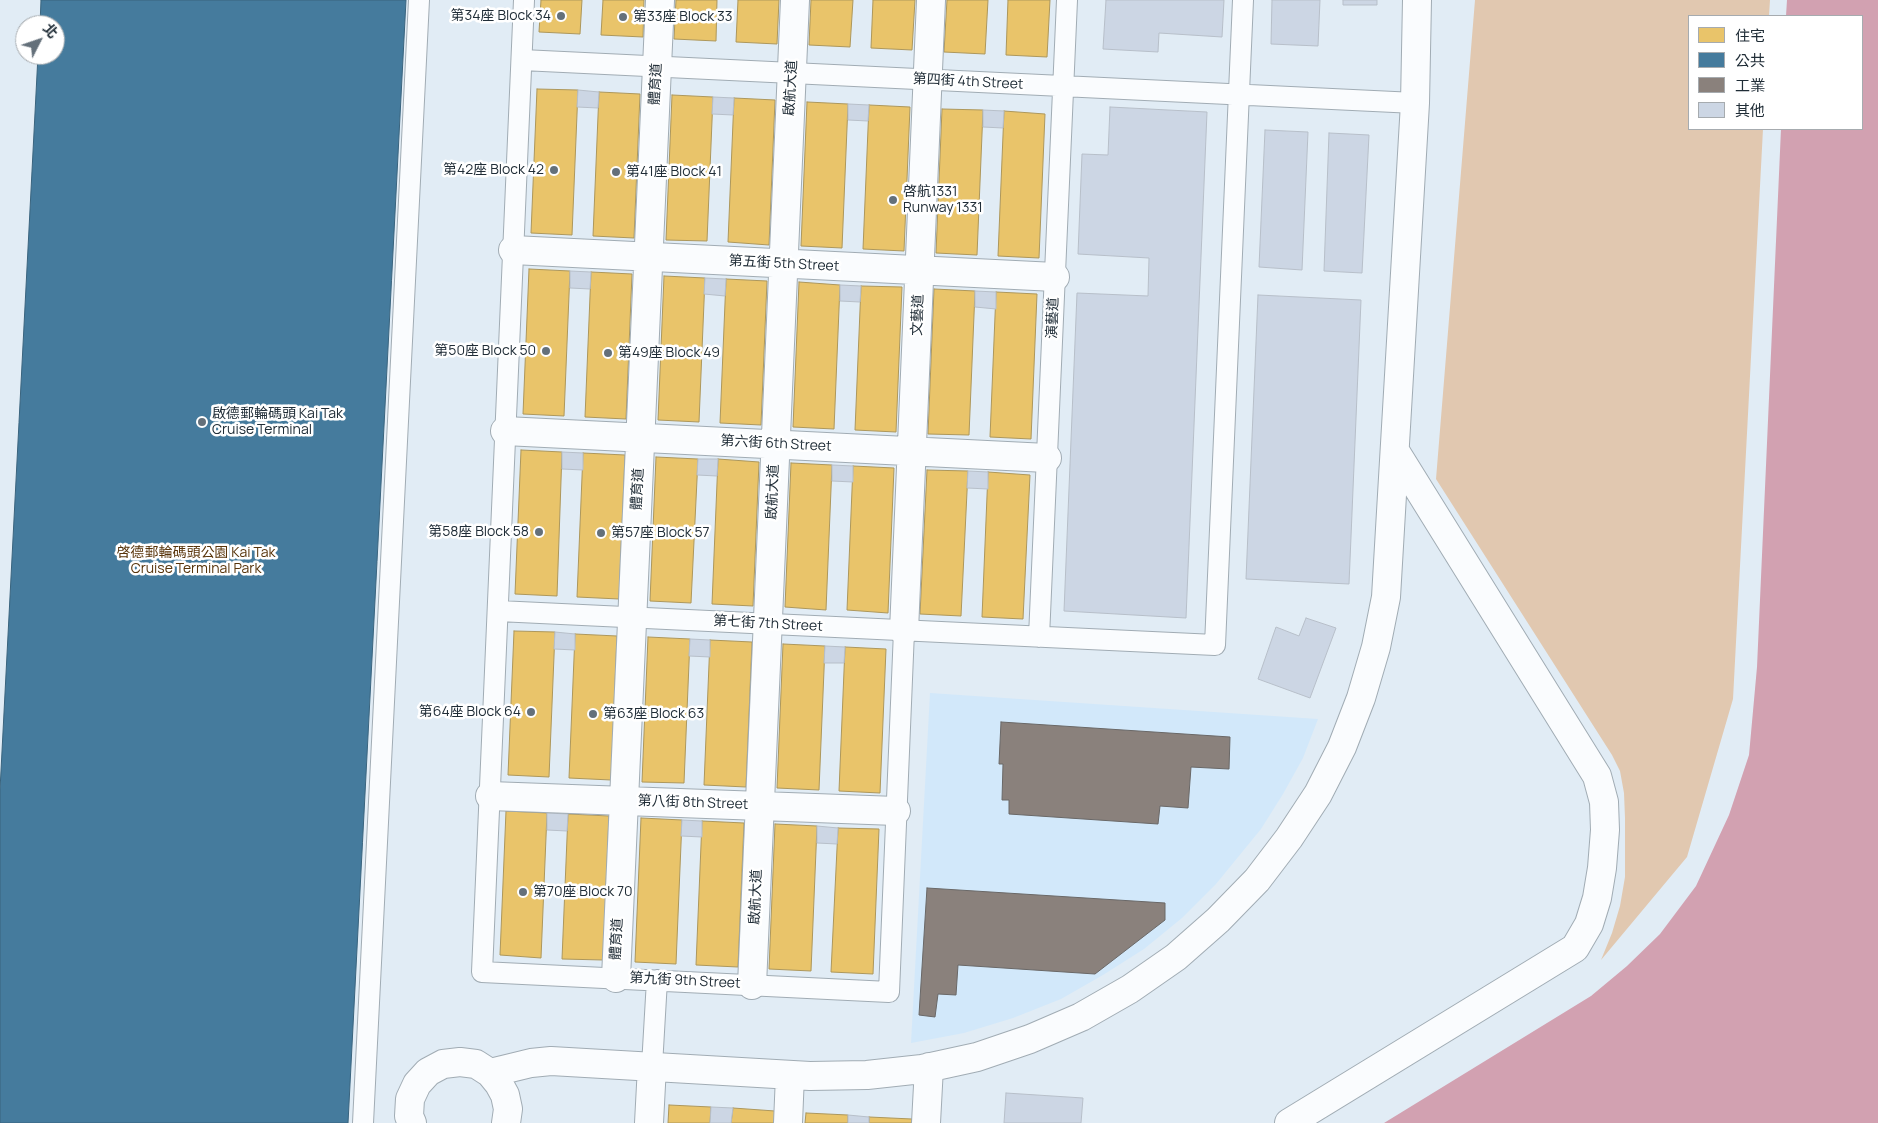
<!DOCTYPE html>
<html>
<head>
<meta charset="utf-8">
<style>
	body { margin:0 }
	#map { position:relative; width:1878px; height:1123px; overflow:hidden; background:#e1ecf5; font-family:Manrope,"Noto Sans TC",sans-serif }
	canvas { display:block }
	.legend { position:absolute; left:1688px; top:15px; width:175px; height:115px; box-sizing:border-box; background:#fff; border:1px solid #a6abaf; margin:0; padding:6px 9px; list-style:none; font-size:15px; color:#202d37 }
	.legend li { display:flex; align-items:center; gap:10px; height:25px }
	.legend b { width:25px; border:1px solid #a6abaf }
	.north { position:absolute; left:15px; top:15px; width:50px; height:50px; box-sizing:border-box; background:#fff; border:1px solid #a6abaf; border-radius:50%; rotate:49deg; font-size:14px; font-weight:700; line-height:20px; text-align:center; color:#202d37 }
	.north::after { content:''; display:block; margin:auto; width:18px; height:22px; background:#64707a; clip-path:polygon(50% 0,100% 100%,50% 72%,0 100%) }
</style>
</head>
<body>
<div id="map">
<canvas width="1878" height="1123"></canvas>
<ul class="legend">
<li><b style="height:14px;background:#e9c46a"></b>住宅</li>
<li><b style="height:14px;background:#457b9d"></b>公共</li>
<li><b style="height:14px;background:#8a817c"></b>工業</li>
<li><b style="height:14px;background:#ccd6e4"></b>其他</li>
</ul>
<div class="north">北</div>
</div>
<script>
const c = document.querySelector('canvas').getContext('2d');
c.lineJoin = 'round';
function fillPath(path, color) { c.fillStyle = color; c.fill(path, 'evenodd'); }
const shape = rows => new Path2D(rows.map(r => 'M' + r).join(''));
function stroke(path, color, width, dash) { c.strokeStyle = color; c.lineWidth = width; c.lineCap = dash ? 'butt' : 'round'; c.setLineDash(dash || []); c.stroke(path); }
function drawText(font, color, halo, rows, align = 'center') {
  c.font = font + ' Manrope,"Noto Sans TC",sans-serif'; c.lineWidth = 5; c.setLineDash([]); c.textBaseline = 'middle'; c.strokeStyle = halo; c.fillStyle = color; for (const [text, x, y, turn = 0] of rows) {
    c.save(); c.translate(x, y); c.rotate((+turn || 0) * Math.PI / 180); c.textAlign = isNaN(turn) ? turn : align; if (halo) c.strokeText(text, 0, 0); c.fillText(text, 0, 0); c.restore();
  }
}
fillPath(shape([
	[930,693,1318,719,1303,758,1283,794,1261,829,1216,884,1182,918,1144,949,1103,975,1061,999,1013,1018,964,1033,911,1043]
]), '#d2e8fa');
fillPath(shape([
	[1475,0,1770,0,1769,16,1689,16,1689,129,1763,129,1733,699,1687,857,1601,960,1612,933,1620,906,1625,877,1625,818,1624,793,1620,771,1612,755,1436,479]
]), '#e1c8b0');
fillPath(shape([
	[1787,0,1878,0,1878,1123,1384,1123,1591,996,1627,966,1660,934,1696,886,1729,815,1749,755,1757,667,1781,129,1862,129,1862,16,1786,16]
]), '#d2a1b1');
const homes = shape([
	[541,0,582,0,580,34,539,32,541,0],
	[603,0,644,0,643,37,601,35,603,0],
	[676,0,717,0,716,41,674,39,676,0],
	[738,0,779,0,777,44,736,42,738,0],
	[811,0,853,0,850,47,809,45,811,0],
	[873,0,915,0,912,50,871,48,873,0],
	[947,0,988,0,985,54,944,52,947,0],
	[1008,0,1050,0,1047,57,1006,55,1008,0],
	[537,89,578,90,572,235,531,233,537,89],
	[599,92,640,94,634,238,593,236,599,92],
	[672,95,713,97,707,241,666,240,672,95],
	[734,98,775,100,769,245,728,242,734,98],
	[807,102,848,104,842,248,801,246,807,102],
	[869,105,910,107,904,251,863,249,869,105],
	[942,109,983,110,977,255,936,253,942,109],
	[1004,111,1045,114,1039,258,998,256,1004,111],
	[529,269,570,271,564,416,523,414,529,269],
	[591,272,632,274,626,419,585,417,591,272],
	[664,276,705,278,699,422,658,420,664,276],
	[726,279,767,281,761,425,720,423,726,279],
	[799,282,840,285,834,429,793,427,799,282],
	[861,286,902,287,896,432,855,430,861,286],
	[934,289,975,291,969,435,928,434,934,289],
	[996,292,1037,294,1031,439,990,437,996,292],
	[521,450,562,452,557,596,515,594,521,450],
	[583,453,625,455,619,599,577,597,583,453],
	[656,457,698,459,691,603,650,601,656,457],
	[718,459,759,462,753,606,712,604,718,459],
	[791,463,832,465,826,610,785,607,791,463],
	[853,466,894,468,888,613,847,610,853,466],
	[927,470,968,471,961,616,920,614,927,470],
	[988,472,1030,475,1023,619,982,617,988,472],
	[514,631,555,632,549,777,508,775,514,631],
	[575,634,617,636,611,780,569,778,575,634],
	[648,637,690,639,684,783,642,782,648,637],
	[710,640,752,642,746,787,704,785,710,640],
	[783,644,825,646,819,790,777,788,783,644],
	[845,647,886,649,880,793,839,791,845,647],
	[506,811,547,813,541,958,500,955,506,811],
	[568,814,609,816,603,960,562,959,568,814],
	[641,818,682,820,676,964,635,962,641,818],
	[702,821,744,823,738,967,696,965,702,821],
	[775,824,817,826,811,971,769,969,775,824],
	[838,828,879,829,873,974,831,972,838,828],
	[669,1105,711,1107,710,1123,668,1123,669,1105],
	[733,1108,775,1111,774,1123,731,1123,733,1108],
	[806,1113,848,1115,848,1123,805,1123,806,1113],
	[869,1117,912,1119,912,1123,869,1123,869,1117]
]);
fillPath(homes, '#e9c46a');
stroke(homes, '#ad975b', 1);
const public = shape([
	[41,0,406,0,348,1123,0,1123,0,790,38,55,55,55,55,25,40,25,41,0]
]);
fillPath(public, '#457b9d');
stroke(public, '#3a647e', 1);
const industry = shape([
	[1001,722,1230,737,1229,769,1191,767,1188,808,1160,806,1158,824,1009,814,1009,800,1002,800,1003,764,999,764,1001,722],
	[927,888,1165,903,1165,920,1095,974,958,965,956,995,938,994,935,1017,919,1015,927,888]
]);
fillPath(industry, '#8a817c');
stroke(industry, '#6a6867', 1);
const building = shape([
	[1106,0,1224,0,1222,37,1159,33,1158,52,1103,49,1106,0],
	[1272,0,1320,0,1318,46,1271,44,1272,0],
	[1343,0,1377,0,1377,5,1343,5,1343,0],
	[578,90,599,92,598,108,577,107,578,90],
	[713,97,734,98,733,115,712,114,713,97],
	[848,104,869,105,868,121,848,120,848,104],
	[1110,107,1207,112,1186,618,1064,611,1077,293,1148,296,1149,258,1078,254,1082,154,1108,155,1110,107],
	[983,110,1004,111,1003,128,983,127,983,110],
	[1265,130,1308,132,1302,270,1259,267,1265,130],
	[1329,133,1369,135,1362,273,1324,271,1329,133],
	[570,271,591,272,590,289,570,288,570,271],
	[705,278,726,279,725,296,704,294,705,278],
	[840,285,861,286,860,302,840,301,840,285],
	[975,291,996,292,996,309,975,307,975,291],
	[1258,295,1361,300,1349,584,1246,579,1258,295],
	[562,452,583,453,583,470,562,469,562,452],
	[698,459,718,459,717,476,697,475,698,459],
	[832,465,853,466,853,482,832,481,832,465],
	[968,471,988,472,988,489,967,488,968,471],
	[1306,618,1336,628,1310,698,1258,679,1276,627,1299,636,1306,618],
	[555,632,575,634,575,650,554,649,555,632],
	[690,639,710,640,710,657,689,656,690,639],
	[825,646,845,647,844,663,824,663,825,646],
	[547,813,568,814,567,831,547,830,547,813],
	[682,820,702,821,702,837,681,836,682,820],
	[817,826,838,828,837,844,817,843,817,826],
	[1006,1093,1083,1098,1081,1123,1004,1123,1006,1093],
	[711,1107,733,1108,731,1123,710,1123,711,1107],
	[848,1115,869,1117,869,1123,848,1123,848,1115]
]);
fillPath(building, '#ccd6e4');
stroke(building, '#b7bfc9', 1);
const lane = shape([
	[524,0,482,972,889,992,904,631],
	[522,60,1415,103],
	[498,611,1215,645,1243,0],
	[1039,637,1067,0],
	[652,1066,657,980],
	[363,1123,419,0]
]);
const street = shape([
	[513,250,1055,277],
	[505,431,1047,458],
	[904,631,931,0],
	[490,796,896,811],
	[616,978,660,0],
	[752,985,795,0],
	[490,1073,531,1063,551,1061,810,1076,867,1075,922,1069,977,1057,1030,1039,1081,1017,1130,989,1176,957,1218,920,1257,880,1289,838,1318,794,1342,747,1361,698,1376,647,1386,597,1415,103,1417,0],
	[412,1123,409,1116,410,1099,417,1084,428,1072,443,1064,460,1062,476,1064,490,1073,499,1084,505,1095,508,1109,506,1123],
	[649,1123,652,1066],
	[788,1123,790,1075],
	[926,1123,929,1067],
	[1289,1123,1575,948,1589,924,1597,898,1602,868,1605,830,1604,802,1597,776,1395,451]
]);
stroke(lane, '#a1acb4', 22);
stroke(street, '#a1acb4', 30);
stroke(lane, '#fafcfe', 20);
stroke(street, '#fafcfe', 28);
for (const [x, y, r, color] of [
	[561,16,5,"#64707a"],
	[623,17,5,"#64707a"],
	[554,170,5,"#64707a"],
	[616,172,5,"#64707a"],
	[893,200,5,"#64707a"],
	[546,351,5,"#64707a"],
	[608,353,5,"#64707a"],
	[202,422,5,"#64707a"],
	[539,532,5,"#64707a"],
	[601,533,5,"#64707a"],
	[531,712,5,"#64707a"],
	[593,714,5,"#64707a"],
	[523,892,5,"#64707a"]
]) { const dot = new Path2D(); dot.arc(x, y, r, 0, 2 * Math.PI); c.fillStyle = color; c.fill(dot); stroke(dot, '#fff', 2); }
drawText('14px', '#202d37', '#fff', [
	["第34座 Block 34",551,16,"right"],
	["第33座 Block 33",633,17],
	["第42座 Block 42",544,170,"right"],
	["第41座 Block 41",626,172],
	["啓航1331",903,192],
	["Runway 1331",903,208],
	["第50座 Block 50",536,351,"right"],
	["第49座 Block 49",618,353],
	["啟德郵輪碼頭 Kai Tak",212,414],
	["Cruise Terminal",212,430],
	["第58座 Block 58",529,532,"right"],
	["第57座 Block 57",611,533],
	["第64座 Block 64",521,712,"right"],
	["第63座 Block 63",603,714],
	["第70座 Block 70",533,892]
], 'left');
drawText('14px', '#202d37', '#fff', [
	["第四街 4th Street",968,82,3],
	["體育道",656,84,-87],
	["啟航大道",791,88,-87],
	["第五街 5th Street",784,264,3],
	["文藝道",918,315,-88],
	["演藝道",1053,318,-88],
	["第六街 6th Street",776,444,3],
	["體育道",638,489,-87],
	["啟航大道",773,492,-88],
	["第七街 7th Street",768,624,3],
	["第八街 8th Street",693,803,2],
	["啟航大道",756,897,-88],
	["體育道",617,939,-87],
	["第九街 9th Street",685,981,3]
]);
drawText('14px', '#58340a', '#fff', [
	["啓德郵輪碼頭公園 Kai Tak",196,553],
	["Cruise Terminal Park",196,569]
]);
</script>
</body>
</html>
